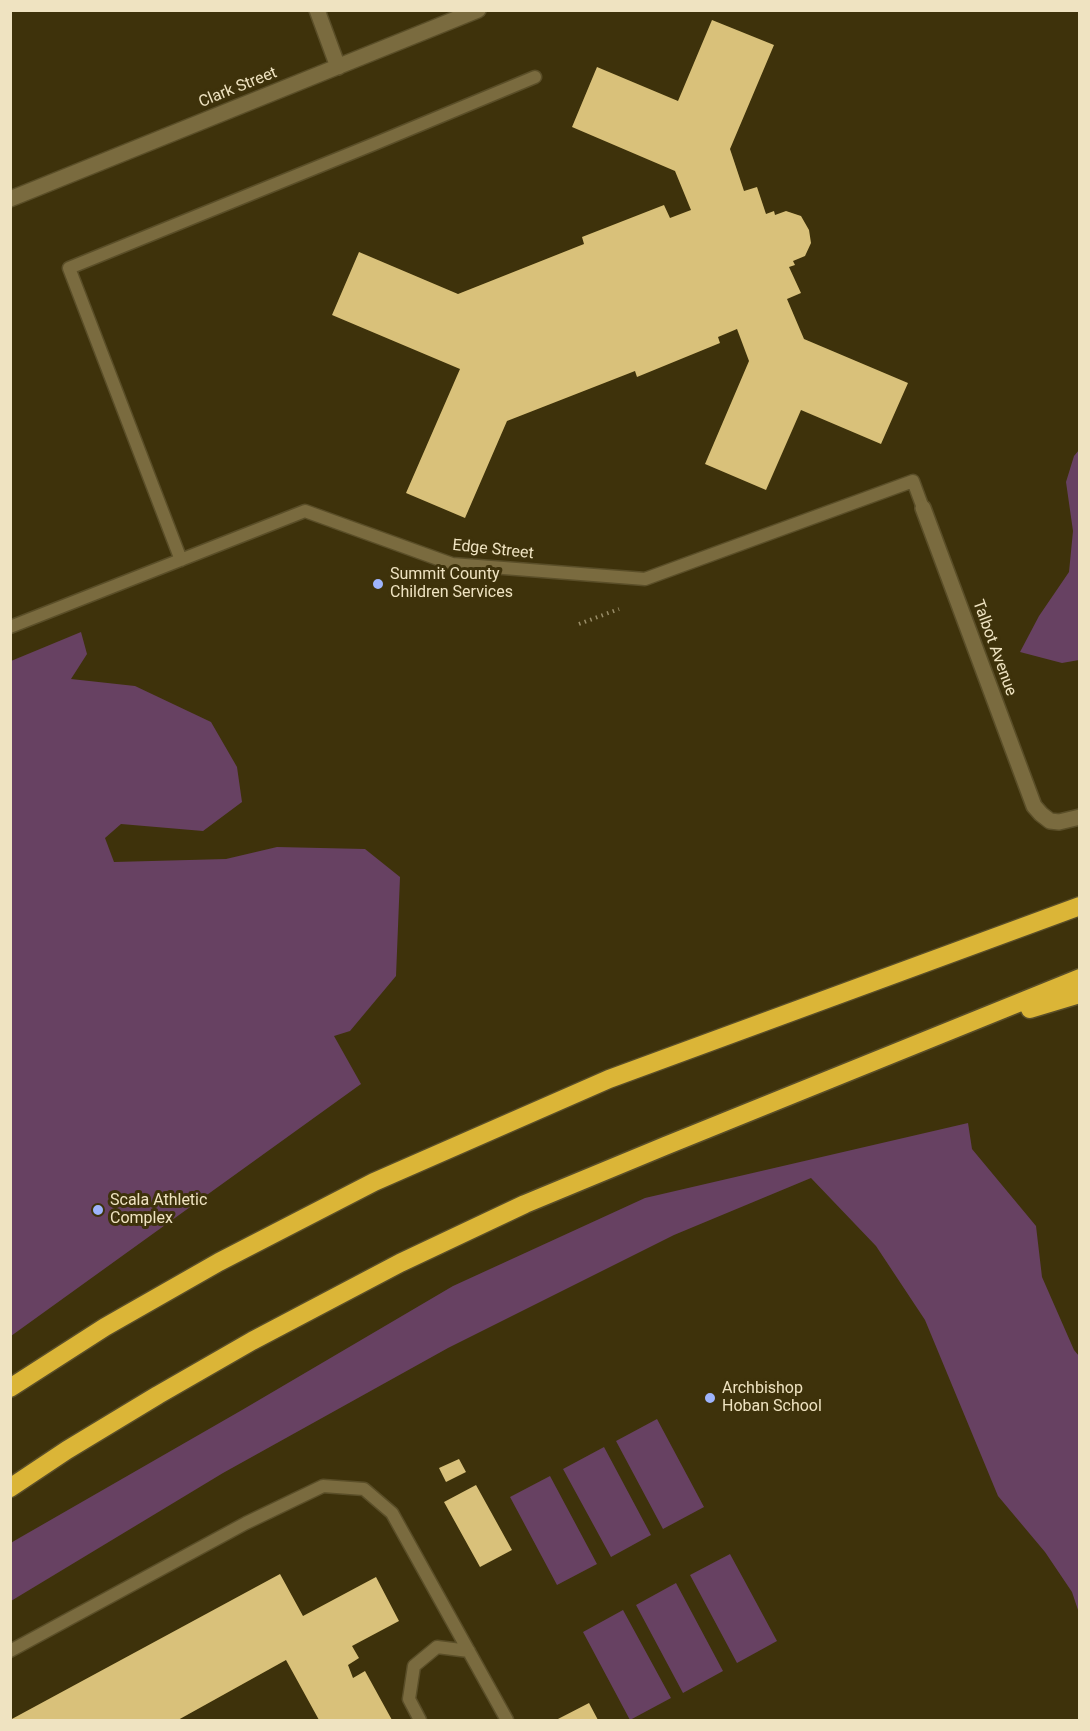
<!DOCTYPE html>
<html>
<head>
<meta charset="utf-8">
<style>
	body { margin:0 }
	#map { position:relative; width:1090px; height:1731px; overflow:hidden; background:#3e320b; font-family:Roboto,sans-serif }
	canvas { display:block }
	.frame { position:absolute; inset:0; border:12px solid #efe3c1; pointer-events:none }
</style>
</head>
<body>
<div id="map">
<canvas width="1090" height="1731"></canvas>
<div class="frame"></div>
</div>
<script>
const c = document.querySelector('canvas').getContext('2d');
c.lineJoin = 'round';
function fillPath(path, color) { c.fillStyle = color; c.fill(path, 'evenodd'); }
const shape = rows => new Path2D(rows.map(r => 'M' + r).join(''));
function stroke(path, color, width, dash) { c.strokeStyle = color; c.lineWidth = width; c.lineCap = dash ? 'butt' : 'round'; c.setLineDash(dash || []); c.stroke(path); }
function drawText(font, color, halo, rows, align = 'center') {
  c.font = font + ' Roboto,sans-serif'; c.lineWidth = 6; c.setLineDash([]); c.textBaseline = 'middle'; c.strokeStyle = halo; c.fillStyle = color; for (const [text, x, y, turn = 0] of rows) {
    c.save(); c.translate(x, y); c.rotate((+turn || 0) * Math.PI / 180); c.textAlign = isNaN(turn) ? turn : align; if (halo) c.strokeText(text, 0, 0); c.fillText(text, 0, 0); c.restore();
  }
}
fillPath(shape([
	[1079,450,1079,660,1062,663,1020,652,1039,616,1069,572,1073,531,1066,482,1074,456],
	[81,632,87,654,71,679,135,686,211,722,237,767,242,802,203,831,121,824,105,838,114,862,226,859,277,847,365,849,400,877,396,976,350,1031,334,1036,361,1084,11,1336,12,707,10,706,11,661],
	[968,1123,972,1149,1036,1226,1042,1277,1074,1350,1079,1356,1079,1613,1072,1592,1045,1552,998,1496,925,1320,876,1246,811,1178,674,1235,448,1348,223,1473,11,1601,11,1543,14,1541,242,1410,453,1286,645,1198],
	[657,1419,704,1507,663,1529,616,1441],
	[604,1447,651,1535,611,1557,563,1469],
	[550,1476,597,1564,557,1585,510,1497],
	[730,1554,777,1641,737,1663,690,1575],
	[676,1583,723,1671,683,1693,636,1605],
	[623,1610,671,1698,630,1720,583,1632]
]), '#674162');
fillPath(shape([
	[712,20,774,45,730,149,744,191,757,187,766,214,774,211,775,215,786,211,801,216,809,230,811,243,805,256,793,261,795,265,789,267,801,293,787,299,804,339,908,383,881,444,801,410,766,490,705,464,749,361,737,329,718,337,720,343,637,377,635,371,507,421,465,518,406,493,460,369,332,315,359,252,458,294,584,244,582,237,664,205,670,218,691,210,675,171,572,127,597,67,678,101],
	[459,1459,466,1472,446,1482,439,1468],
	[476,1485,512,1550,480,1567,444,1502],
	[280,1574,303,1616,376,1577,399,1621,352,1646,359,1658,348,1665,353,1678,365,1671,392,1720,319,1720,286,1660,178,1720,10,1720],
	[589,1703,598,1720,556,1720]
]), '#d9c17a');
const lane = shape([
	[181,560,69,268,374,144,535,77],
	[10,627,305,511,452,564,645,579,913,481,923,508],
	[10,1651,246,1523,323,1486,364,1489,392,1513,507,1720],
	[420,1720,409,1699,414,1666,437,1647,469,1651]
]);
const street = shape([
	[317,10,338,67],
	[10,199,478,10],
	[923,508,1034,806,1041,814,1050,821,1059,822,1080,817]
]);
const highway = shape([
	[1030,1009,1080,994],
	[10,1388,105,1327,219,1262,374,1182,609,1079,1080,906],
	[10,1488,67,1450,158,1395,252,1341,400,1263,525,1204,665,1146,1080,978]
]);
stroke(lane, '#5a4e28', 15);
stroke(street, '#5a4e28', 18);
stroke(highway, '#5a4e28', 21);
stroke(shape([
	[579,624,619,609]
]), '#998d68', 4, [1.5, 4.5]);
stroke(lane, '#7a6b3f', 12);
stroke(street, '#7a6b3f', 15);
stroke(highway, '#dbb537', 18);
for (const [x, y, r, color] of [
	[378,584,6,"#9eb4fd"],
	[98,1210,6,"#9eb4fd"],
	[710,1398,6,"#9eb4fd"]
]) { const dot = new Path2D(); dot.arc(x, y, r, 0, 2 * Math.PI); c.fillStyle = color; c.fill(dot); stroke(dot, '#3e320b', 2); }
drawText('16px', '#efe3c1', '#3e320b', [
	["Clark Street",238,88,-22],
	["Edge Street",493,550,6],
	["Talbot Avenue",994,648,70]
]);
drawText('16px', '#efe3c1', '#3e320b', [
	["Summit County",390,575],
	["Children Services",390,593],
	["Scala Athletic",110,1201],
	["Complex",110,1219],
	["Archbishop",722,1389],
	["Hoban School",722,1407]
], 'left');
</script>
</body>
</html>
